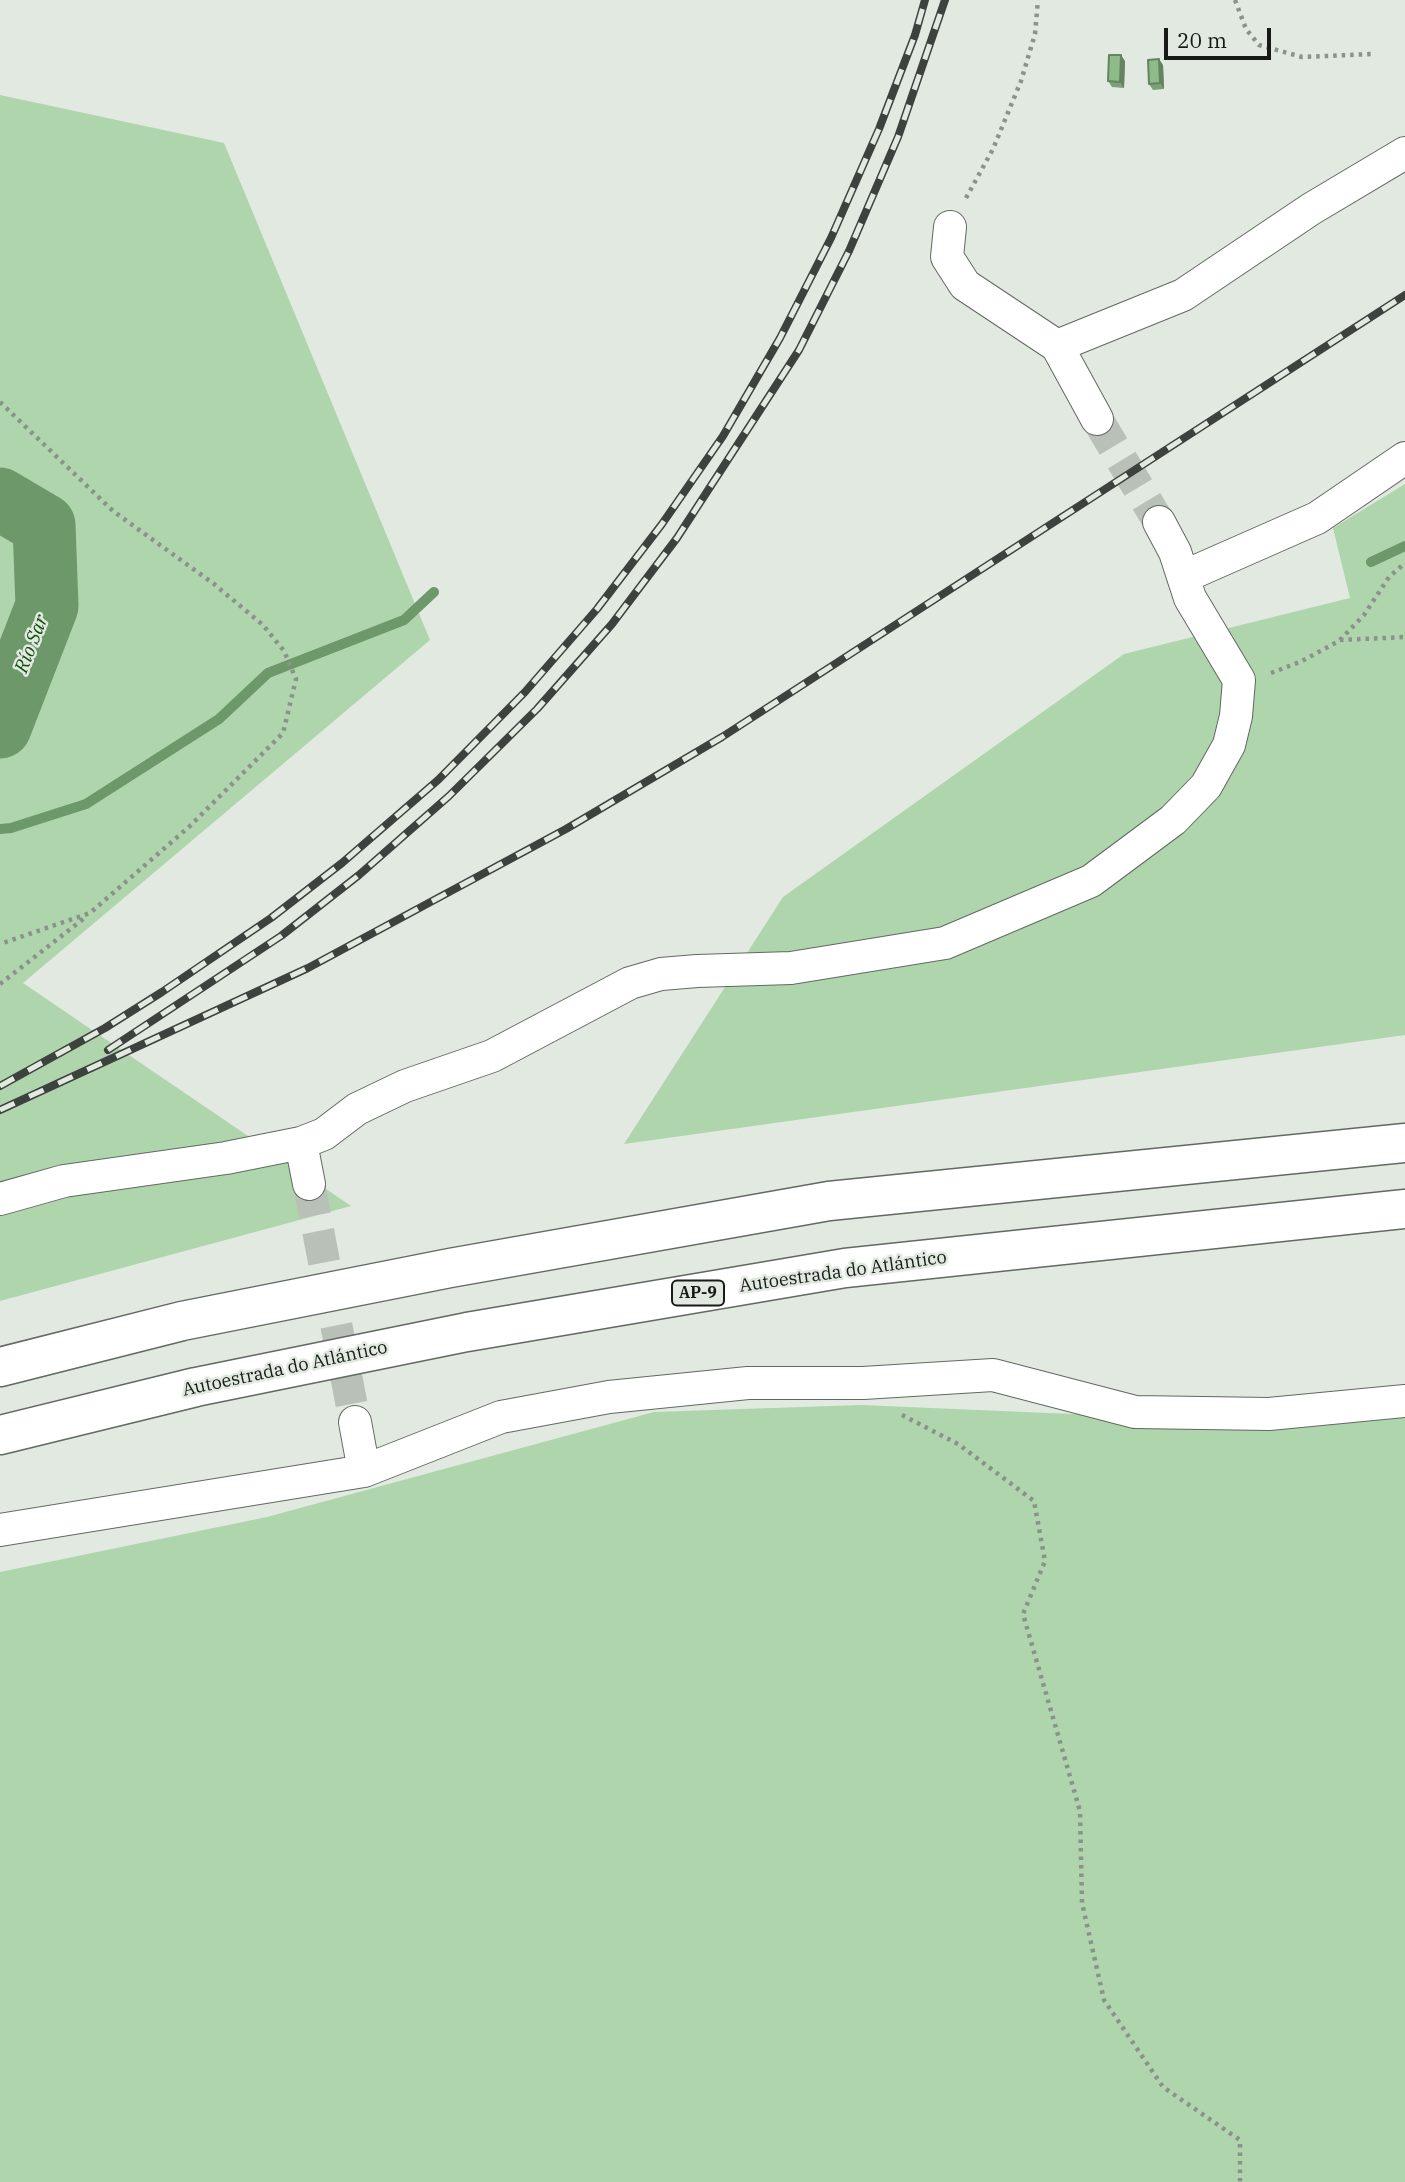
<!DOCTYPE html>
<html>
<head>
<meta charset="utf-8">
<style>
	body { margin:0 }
	#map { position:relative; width:1405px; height:2182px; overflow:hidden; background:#e1e9e0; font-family:"IBM Plex Serif",serif }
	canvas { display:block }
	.scale { position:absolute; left:1164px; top:28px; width:107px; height:32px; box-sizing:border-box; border:4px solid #171a17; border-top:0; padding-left:9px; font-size:21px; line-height:24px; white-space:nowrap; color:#171a17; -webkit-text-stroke:5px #e1e9e0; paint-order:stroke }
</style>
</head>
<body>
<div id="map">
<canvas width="1405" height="2182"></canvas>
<div class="scale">20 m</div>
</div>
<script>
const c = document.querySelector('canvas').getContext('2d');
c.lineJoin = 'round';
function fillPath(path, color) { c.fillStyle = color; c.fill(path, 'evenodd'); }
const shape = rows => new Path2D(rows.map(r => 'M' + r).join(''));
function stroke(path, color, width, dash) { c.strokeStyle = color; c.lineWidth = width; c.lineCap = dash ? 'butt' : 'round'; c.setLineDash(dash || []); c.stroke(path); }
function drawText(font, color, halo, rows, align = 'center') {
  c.font = font + ' "IBM Plex Serif",serif'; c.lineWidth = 5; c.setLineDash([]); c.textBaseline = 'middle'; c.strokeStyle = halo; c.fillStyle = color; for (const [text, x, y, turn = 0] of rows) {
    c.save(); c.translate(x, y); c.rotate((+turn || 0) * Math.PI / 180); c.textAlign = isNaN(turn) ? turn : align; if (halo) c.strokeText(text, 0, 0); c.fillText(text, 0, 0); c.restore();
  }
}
fillPath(shape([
	[0,95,224,143,430,640,23,983,351,1206,0,1301],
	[1405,484,1405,1035,624,1144,783,897,1124,654,1350,598,1333,528],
	[861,1405,1329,1425,1405,1415,1405,2182,0,2182,0,1572,267,1517,654,1412]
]), '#afd5ac');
stroke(shape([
	[1371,562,1405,546],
	[0,829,11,828,86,804,219,719,268,673,404,620,434,592]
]), '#6d9869', 10);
stroke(shape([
	[0,499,44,525,47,606,0,727]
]), '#6d9869', 63);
stroke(shape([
	[1097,419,1159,522],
	[309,1184,355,1422]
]), '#b9c0b8', 32, [32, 16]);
const minor = shape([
	[950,227,947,257,965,285,1057,346,1097,419],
	[1057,346,1183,295,1311,209,1405,153],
	[1183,577,1317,518,1405,458],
	[301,1143,309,1184],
	[0,1199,64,1181,226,1158,301,1143,324,1134,357,1109,405,1086,492,1056,630,983,661,974,697,971,791,968,945,943,1091,881,1173,820,1206,786,1229,745,1236,716,1239,680,1190,598,1175,552,1159,522],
	[364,1471,501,1417,609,1397,748,1383,863,1383,993,1375,1135,1412,1269,1414,1405,1401],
	[0,1530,364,1471,355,1422]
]);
const motorway = shape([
	[0,1367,182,1321,450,1268,829,1201,1405,1143],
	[0,1435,196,1387,467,1332,845,1268,1405,1209]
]);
stroke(minor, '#626962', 34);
stroke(motorway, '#626962', 41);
stroke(shape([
	[1235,0,1246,29,1259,45,1302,57,1372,54],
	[966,198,993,149,1021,81,1035,34,1038,0],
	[0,402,113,511,214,584,263,625,284,651,296,679,283,733,190,826,90,913,0,944],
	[1340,640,1405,637],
	[1271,673,1300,662,1339,641,1364,615,1389,577,1405,563],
	[0,984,87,916],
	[902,1415,958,1444,1034,1501,1045,1561,1023,1614,1080,1811,1082,1903,1104,2000,1163,2087,1240,2140,1240,2182]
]), '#8b918b', 4.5, [3.5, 5]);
stroke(minor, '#fff', 32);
stroke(motorway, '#fff', 38);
const rail = shape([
	[108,1050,281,936,359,875,449,796,537,709,612,624,677,538,799,350,849,251,898,137,945,0],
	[0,1086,105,1028,162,992,271,918,342,863,438,780,525,692,597,609,662,524,723,436,780,338,831,238,879,129,915,35,925,0],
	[0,1110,308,968,566,829,722,737,1405,295]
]);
stroke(rail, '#3e423e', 8);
stroke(rail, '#e1e9e0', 5, [16]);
fillPath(shape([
	[1125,61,1124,88,1112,87,1108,81],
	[1163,65,1164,89,1153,90,1149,84]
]), '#7ba178');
fillPath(shape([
	[1121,55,1125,61,1124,88,1120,82],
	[1159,59,1163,65,1164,89,1160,83]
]), '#648361');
const building = shape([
	[1109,55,1121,55,1120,82,1108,81,1109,55],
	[1159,59,1160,83,1149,84,1148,60,1159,59]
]);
fillPath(building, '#8fbb8b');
stroke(building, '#648361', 2);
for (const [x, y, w] of [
	[698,1293,52]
]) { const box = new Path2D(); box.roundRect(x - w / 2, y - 12.5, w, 25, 5); c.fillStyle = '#e1e9e0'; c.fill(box); stroke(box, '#171a17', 2); }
drawText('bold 16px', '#171a17', null, [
	["AP-9",698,1293]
]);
drawText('18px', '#171a17', '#e1e9e0', [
	["Autoestrada do Atlántico",843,1272,-8],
	["Autoestrada do Atlántico",285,1369,-12]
]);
drawText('italic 19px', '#0d4c0c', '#e1e9e0', [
	["Río Sar",32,644,-69]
]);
</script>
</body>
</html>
